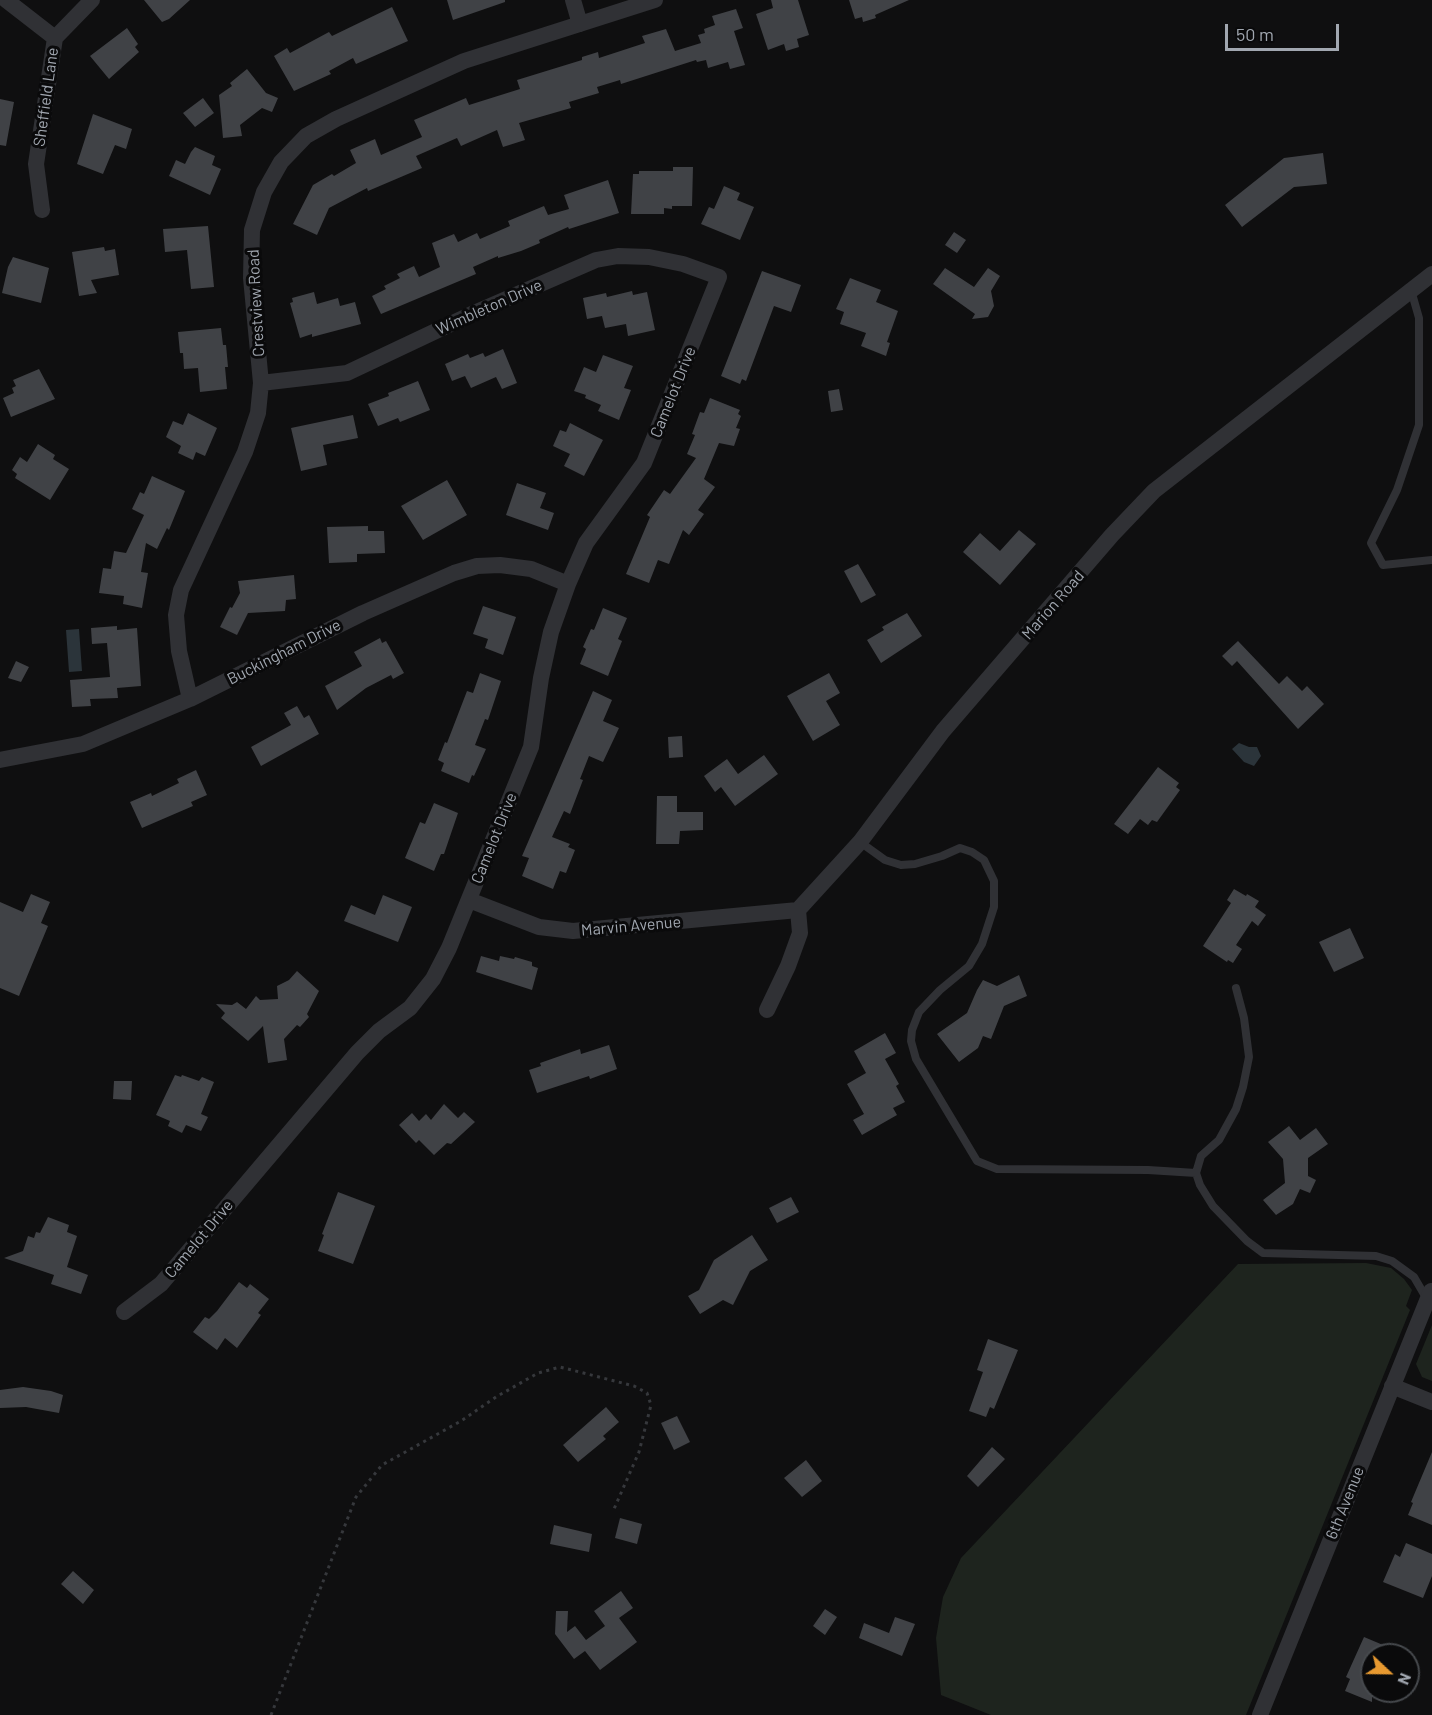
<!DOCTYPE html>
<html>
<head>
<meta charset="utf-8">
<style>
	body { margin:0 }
	#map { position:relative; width:1432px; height:1715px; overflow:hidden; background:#0f0f10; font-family:Barlow,sans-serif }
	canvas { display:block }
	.north { position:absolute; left:1360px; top:1643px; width:60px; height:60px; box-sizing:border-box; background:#0a0a0b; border:2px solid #46494d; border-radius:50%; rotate:112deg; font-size:16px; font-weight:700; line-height:24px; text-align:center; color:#a1a7b0 }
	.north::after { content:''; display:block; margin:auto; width:21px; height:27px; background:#e79930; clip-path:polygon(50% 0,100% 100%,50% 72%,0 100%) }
	.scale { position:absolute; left:1225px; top:24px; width:114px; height:27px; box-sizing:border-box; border:3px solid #a1a7b0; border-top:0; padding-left:8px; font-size:18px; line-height:21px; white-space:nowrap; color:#a1a7b0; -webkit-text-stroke:4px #0a0a0b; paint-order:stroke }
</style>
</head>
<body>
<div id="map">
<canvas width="1432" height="1715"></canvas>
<div class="north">N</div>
<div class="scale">50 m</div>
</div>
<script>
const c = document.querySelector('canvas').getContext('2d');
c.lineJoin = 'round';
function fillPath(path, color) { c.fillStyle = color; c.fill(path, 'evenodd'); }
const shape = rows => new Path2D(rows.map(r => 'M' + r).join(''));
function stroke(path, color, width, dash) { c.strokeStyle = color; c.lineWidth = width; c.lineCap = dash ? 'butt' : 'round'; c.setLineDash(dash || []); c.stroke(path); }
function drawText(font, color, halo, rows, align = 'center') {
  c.font = font + ' Barlow,sans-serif'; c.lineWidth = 6; c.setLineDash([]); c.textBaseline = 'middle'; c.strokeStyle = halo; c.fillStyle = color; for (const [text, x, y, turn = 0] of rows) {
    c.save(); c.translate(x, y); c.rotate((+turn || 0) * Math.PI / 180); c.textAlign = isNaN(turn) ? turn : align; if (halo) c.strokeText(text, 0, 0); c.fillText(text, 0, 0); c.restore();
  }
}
fillPath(shape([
	[1366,1263,1391,1268,1404,1279,1412,1290,1406,1306,1410,1310,1246,1715,991,1715,941,1695,936,1638,943,1597,961,1558,1238,1264],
	[1432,1325,1432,1381,1422,1377,1416,1364]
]), '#1e241e');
fillPath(shape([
	[79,629,82,671,69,672,66,630],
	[1239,743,1249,747,1257,747,1261,756,1254,766,1244,762,1232,749]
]), '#2b343a');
fillPath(shape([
	[144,0,190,0,169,19,162,22],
	[447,0,505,0,505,2,453,20],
	[771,0,798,0,809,35,797,39,799,47,786,51,784,44,768,50,756,14,773,8],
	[849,0,909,0,875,15,876,18,863,22,862,17,855,19],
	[392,7,408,41,356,64,353,58,329,71,331,74,294,91,274,56,287,48,290,53,329,32,332,36],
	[736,9,743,28,734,31,745,65,730,69,728,62,708,68,706,60,697,62,696,60,621,84,620,80,597,87,599,93,569,102,571,108,519,123,525,140,503,147,497,130,461,146,457,138,416,156,422,168,368,191,367,188,329,208,317,235,293,224,313,185,332,174,334,176,356,163,350,150,375,139,381,155,422,137,414,120,466,98,469,105,520,89,517,80,582,60,582,57,598,52,599,58,645,43,642,36,666,29,675,51,701,43,698,35,705,33,704,29,715,25,712,16],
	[127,28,138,44,135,47,139,52,109,79,90,56],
	[247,69,266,93,278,98,272,112,262,108,240,125,242,136,223,138,219,95,232,86,230,83],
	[203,98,214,113,195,127,183,113],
	[0,99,14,102,6,146,0,145],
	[93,114,132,129,126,149,115,145,103,174,77,164],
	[195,147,215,156,212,165,221,169,210,195,169,176,176,160,185,164,191,152],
	[1323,153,1327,184,1294,187,1242,227,1225,205,1284,158],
	[673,167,693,167,692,206,672,206,672,209,664,208,664,214,631,214,633,174,639,174,639,171,673,171],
	[608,180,619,213,569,229,568,227,539,240,540,243,521,251,498,258,498,256,473,267,476,274,381,314,372,296,386,289,384,286,400,278,397,274,414,266,419,277,440,267,432,243,454,234,458,242,477,233,480,239,510,226,508,221,544,206,548,215,569,209,564,195],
	[724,186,740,193,737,200,754,207,740,240,701,224,709,207,714,209],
	[208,226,214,287,191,289,187,250,165,252,163,229],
	[954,232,966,240,957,253,945,245],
	[104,247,105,251,115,249,119,275,91,280,97,293,79,296,72,252],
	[13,257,49,268,41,303,2,293,8,267],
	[945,268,974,287,988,268,1000,276,991,291,994,306,988,317,972,319,975,314,933,284],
	[762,271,801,285,791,312,774,306,746,381,742,379,740,384,721,376],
	[850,278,881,290,876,302,898,311,887,342,890,343,886,356,861,346,866,333,840,324,844,312,836,309],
	[632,291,633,295,647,292,655,330,628,336,626,324,605,328,602,316,587,319,583,298,606,293,607,297],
	[314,292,317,304,338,298,340,306,355,302,361,324,312,337,312,334,300,338,290,303,293,302,292,298],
	[221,328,223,345,226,345,228,367,225,367,227,389,200,392,198,368,184,369,183,353,180,353,178,332],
	[503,349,517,383,502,389,496,377,471,388,465,376,452,381,445,364,468,354,470,358,483,353,485,357],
	[603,355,633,366,624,388,631,390,619,420,598,411,601,405,585,398,586,395,574,391,584,367,596,372],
	[39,369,55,399,11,417,3,398,14,393,12,388,16,386,13,380],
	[418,381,430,410,400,422,398,418,378,426,368,404,389,396,388,393],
	[839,389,843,410,831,412,828,391],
	[710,398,740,410,738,414,741,416,736,428,740,429,734,446,719,443,704,479,715,487,698,510,704,514,689,535,683,530,669,564,658,560,649,583,626,574,650,517,647,515,664,490,670,494,696,458,687,454,695,435,692,434,700,412,704,413],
	[188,413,217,428,205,456,196,452,193,460,178,453,181,446,166,437,173,421,183,425],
	[353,415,358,438,323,445,327,465,301,471,291,428],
	[570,423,603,440,584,476,564,466,570,454,553,446,560,430,566,432],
	[38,444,55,455,53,459,69,469,50,500,15,478,17,474,12,470,20,457,27,462],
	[152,476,185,491,169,530,167,528,157,549,146,543,141,572,148,573,142,608,123,604,124,596,99,593,103,568,111,569,114,551,126,553,144,515,132,509,140,492,144,494],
	[447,480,467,515,423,540,401,506],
	[517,483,546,493,540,508,554,513,548,530,506,515],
	[368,526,368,531,384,531,385,553,357,554,357,562,329,563,327,527],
	[1019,530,1036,544,1000,585,963,552,980,533,1000,551],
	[858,564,876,595,861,603,844,571],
	[294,575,296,599,286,600,285,611,248,613,237,635,220,627,230,607,232,608,240,593,238,581],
	[483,606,516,617,503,655,485,648,488,639,473,634],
	[603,608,627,618,618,639,622,641,608,676,580,664,586,649,583,647,591,629,594,630],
	[907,613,922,636,881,663,867,640,884,630,882,627],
	[117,626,117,630,137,628,141,686,117,688,118,698,90,699,91,706,72,707,70,680,110,677,107,643,92,644,91,628],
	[380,638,382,643,386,641,404,673,393,679,391,675,366,688,337,710,325,686,362,666,354,652],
	[1238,641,1279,684,1287,676,1302,691,1307,686,1324,704,1298,729,1237,661,1232,666,1222,656],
	[16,661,29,667,21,682,8,678],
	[480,673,501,681,488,720,485,719,475,745,486,749,474,776,472,775,469,783,441,771,444,763,438,760,445,742,447,743,467,691,473,693],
	[829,673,840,693,826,701,840,725,813,741,787,696],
	[593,691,612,700,603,721,619,728,603,762,589,756,580,779,583,780,570,814,564,811,552,837,570,844,568,847,575,850,566,873,560,871,553,889,522,876,529,858,522,856],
	[297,706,304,718,309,715,319,734,261,766,251,747,291,725,284,713],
	[682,736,683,757,669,758,668,737],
	[764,755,778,774,735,806,721,787,715,792,704,776,727,759,738,774],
	[1158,767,1179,783,1176,787,1180,790,1157,822,1152,820,1148,825,1140,819,1128,834,1114,824],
	[196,770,207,795,191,802,193,806,142,828,130,802,151,793,152,796,179,783,177,779],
	[657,796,677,796,677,812,703,812,703,830,680,831,679,844,656,844],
	[434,803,458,813,444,854,441,854,434,871,405,858,420,822,425,824],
	[1234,889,1246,896,1247,894,1259,901,1255,907,1266,915,1258,926,1252,921,1236,945,1242,949,1233,963,1228,960,1227,962,1203,946,1231,903,1227,900],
	[31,894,50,902,41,923,48,926,19,996,0,988,0,902,23,912],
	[383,895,412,907,398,942,344,921,351,905,375,915],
	[1350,928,1364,958,1334,972,1319,942],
	[481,956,499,961,500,956,514,959,515,957,532,962,532,966,538,968,532,990,476,972],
	[297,971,319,991,307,1014,309,1017,300,1027,297,1025,284,1039,287,1060,268,1063,263,1026,248,1041,221,1018,225,1013,216,1004,232,1005,237,1002,246,1009,256,996,260,1000,278,999,277,986,289,980],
	[1019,975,1027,996,1004,1006,991,1039,983,1036,978,1048,959,1062,937,1034,967,1013,977,990,983,980,997,986],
	[885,1033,896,1053,885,1059,899,1084,896,1086,905,1102,893,1108,897,1115,862,1135,853,1120,864,1114,847,1084,866,1073,854,1051],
	[609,1045,617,1069,590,1079,589,1076,537,1093,529,1070,541,1066,540,1063,580,1049,581,1054],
	[175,1075,181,1077,182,1075,199,1081,202,1077,214,1082,201,1114,208,1117,201,1131,186,1125,182,1133,168,1126,170,1121,156,1115],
	[114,1081,132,1081,131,1100,113,1099],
	[444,1104,458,1118,464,1112,475,1122,451,1144,447,1143,434,1155,419,1140,416,1143,399,1125,412,1113,419,1121,426,1114,431,1120],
	[1289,1126,1300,1140,1316,1128,1328,1144,1308,1158,1308,1176,1316,1180,1310,1193,1300,1189,1293,1204,1276,1215,1263,1200,1285,1183,1283,1159,1268,1142],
	[338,1192,375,1206,353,1264,318,1251,324,1235,322,1234],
	[791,1197,799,1212,777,1223,769,1208],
	[48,1217,69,1225,67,1232,77,1236,67,1267,88,1275,81,1294,51,1284,54,1275,4,1258,23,1251,28,1236,34,1238,36,1232,40,1233],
	[752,1235,768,1260,750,1271,733,1305,723,1300,700,1314,688,1296,699,1290,714,1260],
	[239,1282,247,1288,250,1284,269,1299,258,1313,261,1315,237,1348,225,1338,217,1350,193,1332,205,1317,209,1319,217,1311],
	[988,1339,1018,1350,994,1409,990,1407,986,1417,969,1411,983,1372,977,1370],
	[23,1387,51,1391,63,1395,59,1413,26,1407,0,1408,0,1390],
	[606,1407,619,1422,603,1436,606,1439,578,1462,563,1445],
	[677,1416,690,1442,674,1450,661,1423],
	[992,1447,1005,1459,978,1487,967,1476],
	[1432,1452,1432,1525,1408,1515,1413,1503,1411,1502],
	[806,1460,822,1481,802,1497,784,1478],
	[620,1518,642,1524,637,1544,615,1538],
	[554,1525,592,1534,589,1552,550,1544],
	[1406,1543,1432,1554,1432,1576,1423,1598,1383,1582,1395,1554,1400,1557],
	[73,1571,94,1590,83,1604,61,1584],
	[621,1591,633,1608,619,1618,637,1642,600,1670,585,1651,574,1659,555,1634,556,1611,568,1611,567,1632,575,1626,586,1640,605,1626,594,1611],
	[825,1609,837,1617,825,1635,813,1626],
	[895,1617,915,1624,902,1656,859,1638,864,1623,889,1633],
	[1364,1637,1407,1655,1372,1655,1372,1702,1345,1691,1350,1679,1346,1677]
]), '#404246');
stroke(shape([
	[271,1715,356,1497,382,1465,461,1421,496,1397,538,1373,560,1367,634,1386,647,1393,651,1405,639,1452,614,1509]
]), '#36383c', 3, [3, 4.5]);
stroke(shape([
	[1411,290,1419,318,1419,425,1397,490,1371,543,1383,565,1432,560],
	[860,842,885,860,901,865,915,864,942,856,960,848,972,852,984,860,994,881,994,907,982,944,969,966,940,990,919,1012,912,1030,911,1041,916,1059,977,1161,997,1169,1148,1170,1196,1173],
	[1236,988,1244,1018,1249,1057,1243,1087,1236,1109,1219,1140,1201,1156,1196,1173,1200,1185,1213,1206,1247,1241,1263,1253,1376,1256,1392,1261,1414,1277,1428,1301]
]), '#303135', 8);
stroke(shape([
	[6,0,55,38],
	[573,0,580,24],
	[42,210,36,164,55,38,92,0],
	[190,699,179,651,176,615,181,590,245,452,258,413,261,383,251,278,252,230,264,192,281,162,306,136,336,119,464,61,655,0],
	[0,760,83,744,190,699,363,613,454,573,477,566,500,565,531,569,568,584],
	[469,900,539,927,573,931,798,910],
	[767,1010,788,966,800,933,798,910,860,842,943,731,1112,535,1154,491,1432,274],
	[124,1312,161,1284,357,1053,379,1031,410,1008,433,979,449,948,531,747,541,678,551,632,568,584,586,543,644,463,719,277,683,264,649,257,618,256,596,260,474,313,347,373,261,383],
	[1392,1386,1432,1402],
	[1260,1715,1431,1291]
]), '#303135', 16);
drawText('16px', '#a1a7b0', '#0a0a0b', [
	["Sheffield Lane",46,97,-82],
	["Crestview Road",256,303,-93],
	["Wimbleton Drive",489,307,-24],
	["Camelot Drive",673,392,-68],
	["Marion Road",1053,605,-49],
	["Buckingham Drive",284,652,-27],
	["Camelot Drive",494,838,-68],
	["Marvin Avenue",631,926,-5],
	["Camelot Drive",199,1239,-50],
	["6th Avenue",1345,1503,-68]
]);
</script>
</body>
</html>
